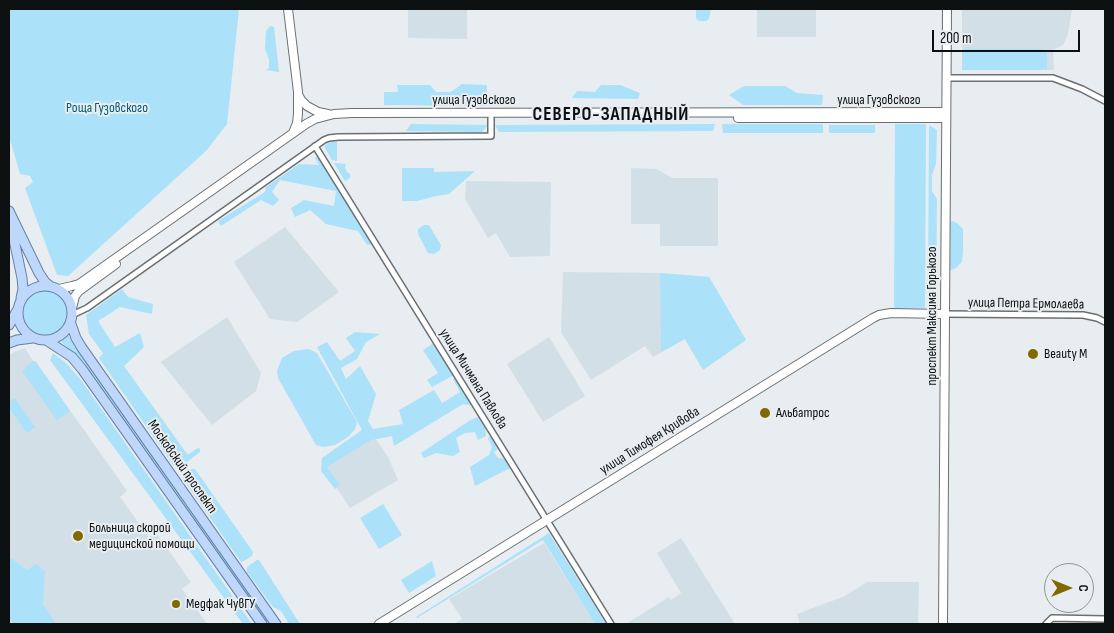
<!DOCTYPE html>
<html>
<head>
<meta charset="utf-8">
<style>
	body { margin:0 }
	#map { position:relative; width:1114px; height:633px; overflow:hidden; background:#e7edf0; font-family:"Sofia Sans Condensed",sans-serif }
	canvas { display:block }
	.frame { position:absolute; inset:0; border:10px solid #0d1011; pointer-events:none }
	.north { position:absolute; left:1044px; top:563px; width:50px; height:50px; box-sizing:border-box; background:#e7edf0; border:1px solid #909597; border-radius:50%; rotate:90deg; font-size:14px; font-weight:700; line-height:20px; text-align:center; color:#0d1011 }
	.north::after { content:''; display:block; margin:auto; width:18px; height:22px; background:#7f6900; clip-path:polygon(50% 0,100% 100%,50% 72%,0 100%) }
	.scale { position:absolute; left:932px; top:30px; width:148px; height:22px; box-sizing:border-box; border:2px solid #0d1011; border-top:0; padding-left:6px; font-size:15px; line-height:18px; white-space:nowrap; color:#0d1011; -webkit-text-stroke:4px #e7edf0; paint-order:stroke }
</style>
</head>
<body>
<div id="map">
<canvas width="1114" height="633"></canvas>
<div class="frame"></div>
<div class="north">С</div>
<div class="scale">200 m</div>
</div>
<script>
const c = document.querySelector('canvas').getContext('2d');
c.lineJoin = 'round';
function fillPath(path, color) { c.fillStyle = color; c.fill(path, 'evenodd'); }
const shape = rows => new Path2D(rows.map(r => 'M' + r).join(''));
function stroke(path, color, width, dash) { c.strokeStyle = color; c.lineWidth = width; c.lineCap = dash ? 'butt' : 'round'; c.setLineDash(dash || []); c.stroke(path); }
function drawText(font, color, halo, rows, align = 'center') {
  c.font = font + ' "Sofia Sans Condensed",sans-serif'; c.lineWidth = 4; c.setLineDash([]); c.textBaseline = 'middle'; c.strokeStyle = halo; c.fillStyle = color; for (const [text, x, y, turn = 0] of rows) {
    c.save(); c.translate(x, y); c.rotate((+turn || 0) * Math.PI / 180); c.textAlign = isNaN(turn) ? turn : align; if (halo) c.strokeText(text, 0, 0); c.fillText(text, 0, 0); c.restore();
  }
}
fillPath(shape([
	[408,9,467,9,467,39,408,38],
	[757,9,816,9,816,37,757,37],
	[962,9,1072,9,1068,34,1063,45,1053,50,1054,70,962,70],
	[631,168,657,169,672,178,718,178,718,246,660,246,660,224,631,224],
	[466,181,551,182,550,256,510,257,496,233,488,238,465,199],
	[285,227,339,292,297,322,270,319,234,262],
	[563,272,660,273,709,277,746,340,703,370,685,339,653,357,645,346,591,380,561,332],
	[227,317,261,373,256,391,212,425,161,362],
	[549,337,585,396,543,422,507,364],
	[25,348,33,361,36,362,127,491,120,497,149,537,156,533,191,582,182,589,207,624,9,624,9,355,16,351],
	[372,433,388,457,398,480,350,508,322,465],
	[681,538,735,624,626,624,669,597,671,600,681,593,657,553],
	[544,543,595,624,453,624,462,619,449,599],
	[867,582,919,582,918,624,800,624,797,614,845,596]
]), '#d2dfe6');
fillPath(shape([
	[9,9,239,9,227,124,206,151,68,276,57,275,25,188,33,182,30,176,20,174,9,136],
	[696,9,711,9,709,19,706,21,700,21,697,20,696,17],
	[270,26,274,27,279,72,266,70,269,68,269,59,265,49,266,31],
	[962,49,1045,49,1047,54,1047,70,962,70],
	[462,84,487,85,487,106,384,105,384,92,398,92,397,85,430,85,436,92,451,92],
	[601,85,620,85,640,93,638,99,572,98,577,91,595,92],
	[744,86,785,86,797,93,823,95,822,105,743,105,729,95],
	[411,124,488,125,482,132,406,131],
	[715,124,713,131,499,132,495,125],
	[722,124,823,124,823,133,723,133],
	[895,124,926,124,925,308,894,308],
	[829,125,875,125,875,133,829,133],
	[929,125,937,130,936,164,932,175,932,191,937,199,936,302,928,302],
	[332,141,337,141,337,161,332,160,324,146],
	[319,155,373,244,367,245,358,231,326,224,310,210,295,217,291,208,304,200,334,206,336,191,280,180,272,192,279,200,273,206,261,200,221,226,218,221,265,192,266,187,299,164,319,165,315,158],
	[334,163,346,164,345,168,347,172,350,174,350,178,345,181],
	[402,168,434,168,434,172,475,171,449,194,436,196,417,201,402,201],
	[952,221,957,223,963,229,963,252,962,261,960,264,956,268,951,270,949,269,948,265,949,222],
	[424,225,428,225,430,227,441,245,440,250,434,254,428,253,418,234,418,229],
	[660,273,709,277,746,340,703,370,685,339,661,352],
	[122,289,128,297,153,304,152,314,120,307,98,321,115,347,140,333,144,347,124,366,187,454,189,454,196,449,199,448,200,449,200,452,183,465,176,467,173,465,99,358,103,353,89,334,86,315],
	'23 312a23 23 0 1 1 46 0a23 23 0 1 1-46 0Z',
	[355,332,380,334,366,342,357,359,341,368,346,379,360,366,376,394,368,421,373,429,403,424,399,410,434,390,442,403,460,392,453,379,456,378,474,406,463,404,394,446,392,436,371,440,327,467,340,485,335,489,321,471,322,458,362,430,317,347,327,342,340,361,355,351,346,338],
	[68,336,69,336,271,624,268,624,88,368,78,356,62,343,62,341],
	[434,343,454,375,432,387,427,380,438,373,423,350],
	[309,349,317,353,357,422,355,429,348,437,335,445,323,447,316,445,278,378,277,371,282,358,294,351],
	[53,353,66,363,81,380,252,624,243,624,50,360],
	[33,361,36,362,70,411,57,420,22,371],
	[15,398,35,427,27,433,9,408,9,402],
	[480,416,485,425,486,436,478,440,475,432,465,433,456,438,460,452,453,456,436,453,424,458,421,453,469,421],
	[492,435,499,448,494,452,498,458,506,459,512,468,506,470,475,486,470,467,489,455,492,447,488,438],
	[191,469,195,469,253,552,252,556,244,561,241,562,239,559,183,479,183,475,186,470],
	[383,504,402,535,379,549,360,518],
	[549,533,606,624,595,624,543,540,417,618,416,617],
	[9,558,11,558,27,570,36,564,45,572,43,604,56,624,14,624,9,618],
	[257,560,259,560,300,624,289,624,281,611,273,607,247,572,247,567],
	[432,561,436,576,409,593,401,580]
]), '#ace1fa');
const street = shape([
	[946,78,1053,78,1082,89,1105,101],
	[315,146,611,624],
	[944,314,1083,315,1097,318,1105,322],
	[72,315,87,308,324,140,329,138,338,137,491,136,491,118],
	[1046,624,1052,618,1105,619]
]);
const secondary = shape([
	[288,9,298,92,298,114,297,123,293,133],
	[299,96,301,100,307,106,318,112,328,114],
	[738,118,941,118],
	[59,289,72,286,79,284,306,124,315,119,334,114,352,113,941,112],
	[72,308,75,296,79,291,116,264],
	[379,624,873,318,879,315,891,313,944,314],
	[943,624,947,9]
]);
const primary = shape([
	[9,211,39,273,45,282,50,286],
	[11,225,22,278,23,289,21,298],
	'18 313a27 27 0 1 1 54 0a27 27 0 1 1-54 0Z',
	[71,324,76,338,82,348,276,624],
	[9,325,18,309],
	[46,340,72,357,82,369,262,624],
	[9,343,17,340,33,338]
]);
stroke(street, '#6a7072', 8);
stroke(secondary, '#6a7072', 10);
stroke(primary, '#6480a6', 11);
stroke(street, '#fff', 5);
stroke(secondary, '#fff', 8);
stroke(primary, '#bed7fa', 9);
for (const [x, y, r, color] of [
	[1033,354,6,"#7f6900"],
	[765,413,6,"#7f6900"],
	[78,536,6,"#7f6900"],
	[176,604,5,"#7f6900"]
]) { const dot = new Path2D(); dot.arc(x, y, r, 0, 2 * Math.PI); c.fillStyle = color; c.fill(dot); stroke(dot, '#e7edf0', 2); }
drawText('14px', '#0d1011', '#e7edf0', [
	["улица Гузовского",474,100],
	["улица Гузовского",879,100],
	["улица Петра Ермолаева",1026,304,1],
	["проспект Максима Горького",932,316,-90],
	["улица Мичмана Павлова",473,379,58],
	["улица Тимофея Кривова",650,441,-32],
	["Московский проспект",182,467,55]
]);
drawText('14px', '#005a77', '#e7edf0', [
	["Роща Гузовского",107,108]
]);
drawText('14px', '#0d1011', '#e7edf0', [
	["Beauty M",1044,354],
	["Альбатрос",776,413],
	["Больница скорой",89,528],
	["медицинской помощи",89,544],
	["Медфак ЧувГУ",186,604]
], 'left');
c.letterSpacing = '1px';
drawText('bold 19px', '#0d1011', '#e7edf0', [
	["СЕВЕРО-ЗАПАДНЫЙ",611,115]
]);
c.letterSpacing = '0px';
</script>
</body>
</html>
